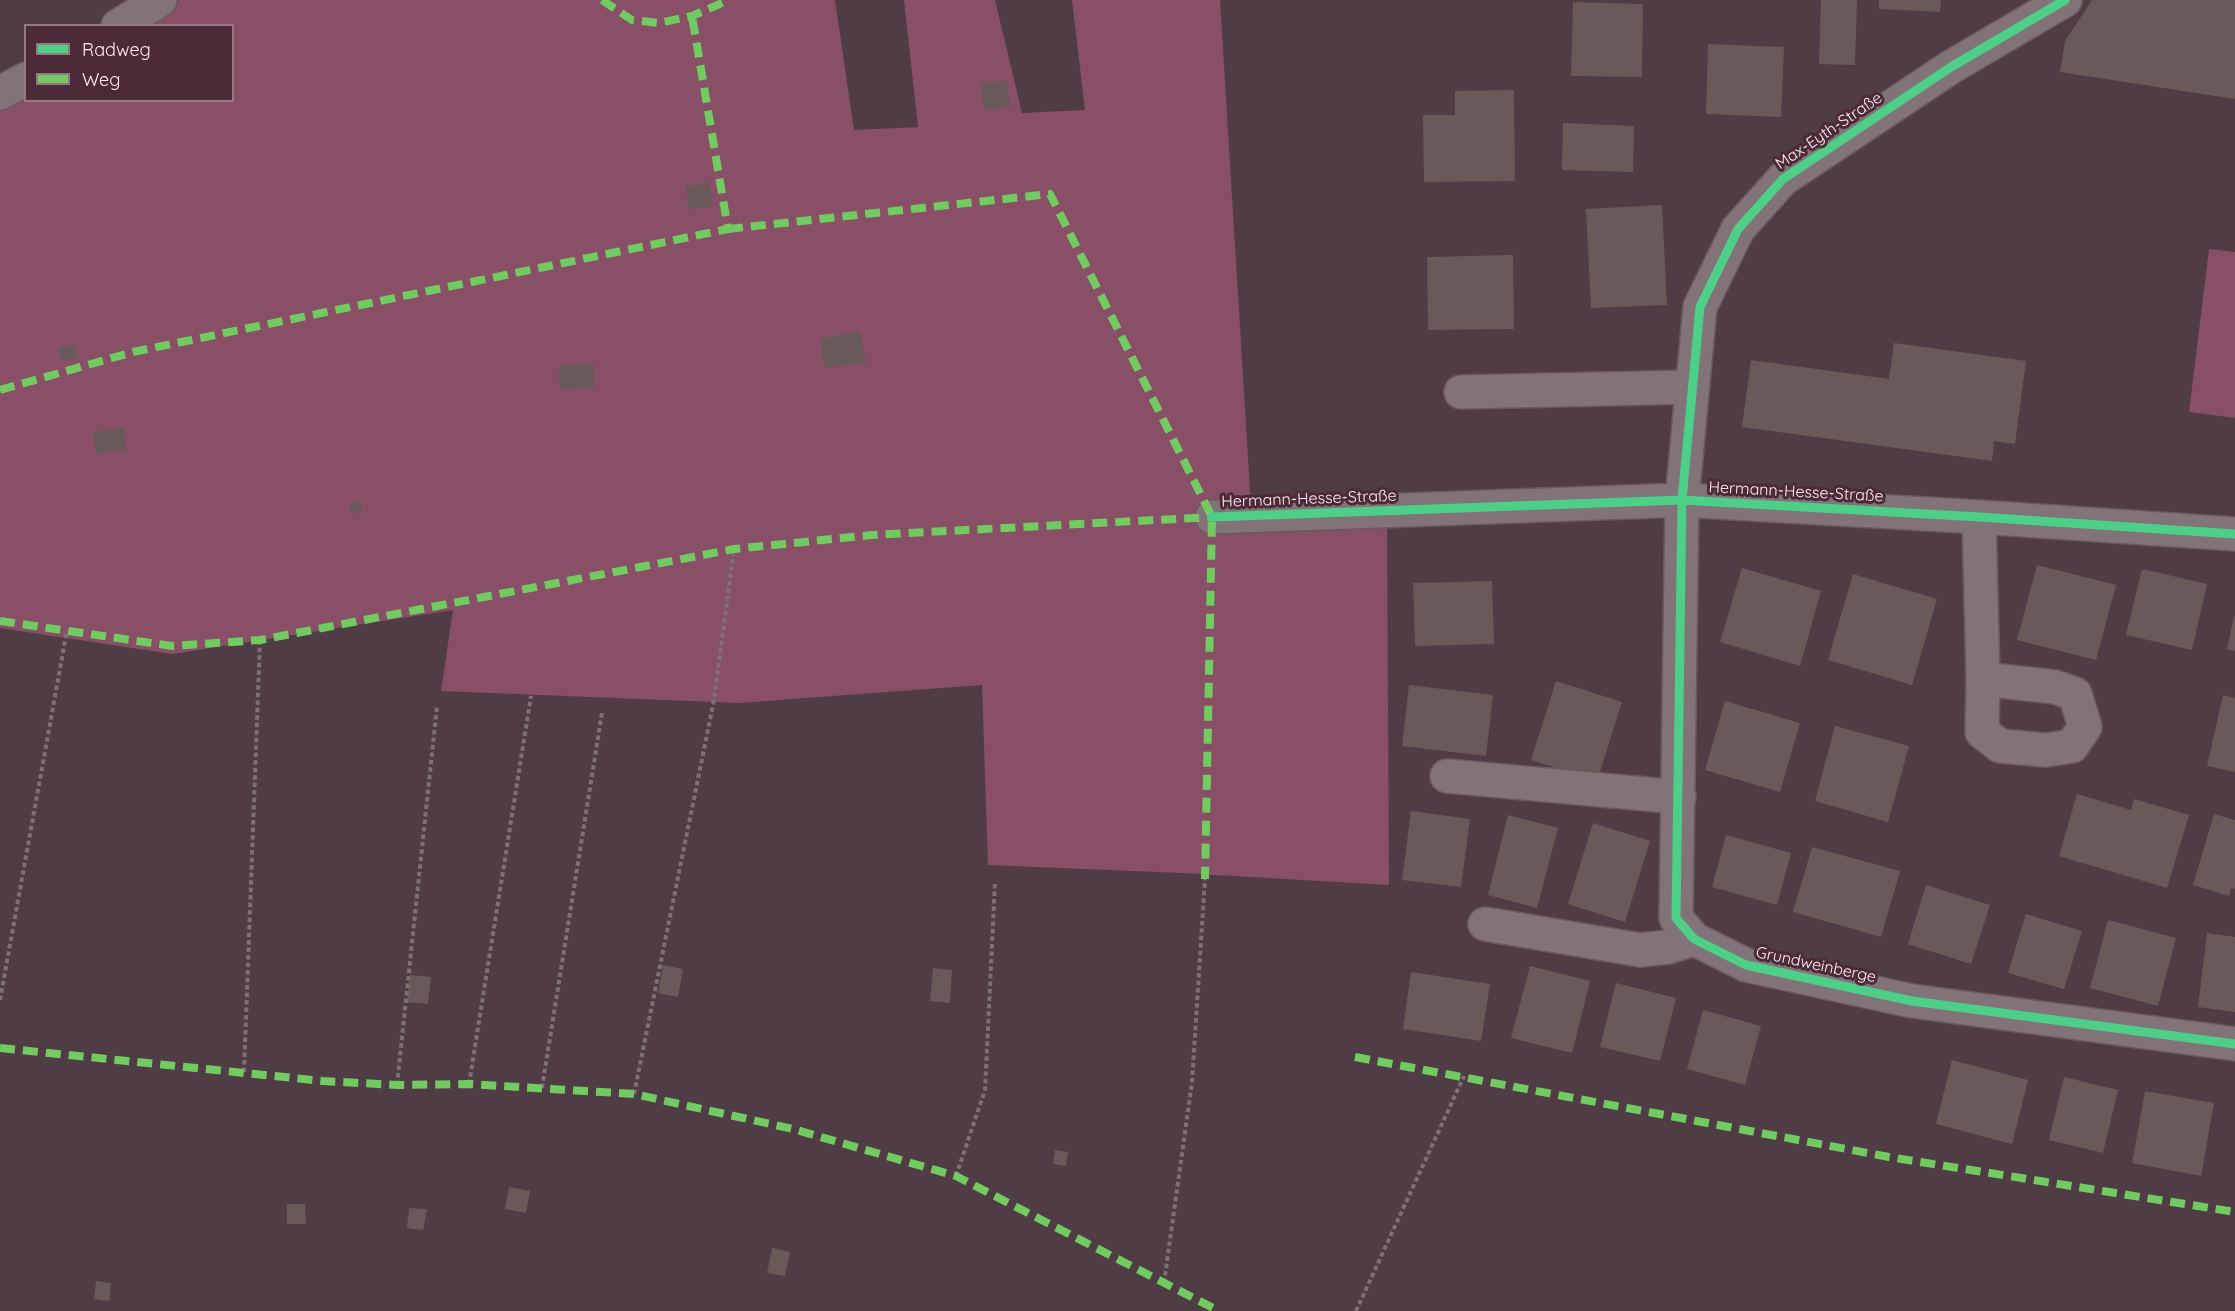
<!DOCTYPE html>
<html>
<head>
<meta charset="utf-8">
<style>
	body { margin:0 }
	#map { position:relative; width:2235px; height:1311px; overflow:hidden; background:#503c44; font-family:Quicksand,sans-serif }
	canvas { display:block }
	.legend { position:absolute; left:24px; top:24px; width:210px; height:78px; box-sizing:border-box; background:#4c2a38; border:2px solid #947882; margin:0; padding:8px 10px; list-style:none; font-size:18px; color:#ffecf2 }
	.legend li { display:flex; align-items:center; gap:12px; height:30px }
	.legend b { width:30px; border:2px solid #947882 }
</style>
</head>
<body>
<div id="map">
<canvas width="2235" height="1311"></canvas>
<ul class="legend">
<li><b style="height:8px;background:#4dcf88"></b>Radweg</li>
<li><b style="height:8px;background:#71cb61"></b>Weg</li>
</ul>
</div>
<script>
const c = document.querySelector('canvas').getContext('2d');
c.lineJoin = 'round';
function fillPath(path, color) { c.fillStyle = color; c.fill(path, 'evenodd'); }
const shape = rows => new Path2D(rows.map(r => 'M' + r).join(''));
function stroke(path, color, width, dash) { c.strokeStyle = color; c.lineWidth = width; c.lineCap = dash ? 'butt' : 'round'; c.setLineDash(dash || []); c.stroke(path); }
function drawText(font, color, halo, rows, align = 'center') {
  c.font = font + ' Quicksand,sans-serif'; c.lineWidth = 6; c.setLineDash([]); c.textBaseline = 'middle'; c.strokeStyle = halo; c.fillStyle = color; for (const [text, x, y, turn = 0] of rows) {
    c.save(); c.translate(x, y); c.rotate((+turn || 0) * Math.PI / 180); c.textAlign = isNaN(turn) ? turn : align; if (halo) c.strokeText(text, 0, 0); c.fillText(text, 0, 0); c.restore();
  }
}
fillPath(shape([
	[180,0,835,0,854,130,918,127,904,0,995,0,1022,113,1085,110,1072,0,1220,0,1252,523,1387,520,1389,885,1181,873,988,865,982,685,739,703,441,691,453,610,172,654,0,628,0,110,25,94,26,100,232,100,232,26,138,25],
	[2209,249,2235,252,2235,418,2189,412]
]), '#884f67');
fillPath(shape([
	[1821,0,1857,0,1855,65,1819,64],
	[1879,0,1941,0,1940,12,1879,9],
	[2092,0,2235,0,2235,99,2060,72,2065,41],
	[1573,2,1643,4,1642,77,1571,76],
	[1708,44,1784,47,1781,117,1706,114],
	[1007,80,1010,107,984,110,981,83],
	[1514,90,1515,181,1424,182,1423,115,1455,115,1455,91],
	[1563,123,1634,126,1633,172,1562,170],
	[710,183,712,207,689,209,686,186],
	[1662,205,1667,305,1591,308,1586,209],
	[1513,255,1514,329,1428,330,1427,257],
	[860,331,866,362,825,369,820,339],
	[1894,343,2026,361,2015,444,1994,441,1992,461,1742,427,1751,360,1889,379],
	[75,344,78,358,61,361,58,347],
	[594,364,594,388,560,389,559,365],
	[124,428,126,450,96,454,93,432],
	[351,502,362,503,360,513,350,512],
	[2037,565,2116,585,2096,660,2017,640],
	[1742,568,1821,591,1800,666,1720,642],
	[2142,569,2207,584,2192,650,2126,635],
	[1853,574,1937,599,1912,685,1828,660],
	[1492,581,1494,644,1415,646,1413,583],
	[2234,616,2235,616,2235,651,2227,649],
	[1556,681,1622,702,1597,781,1531,760],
	[1409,685,1493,695,1486,756,1402,746],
	[2223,695,2235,698,2235,772,2207,766],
	[1725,701,1800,723,1780,792,1705,770],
	[1835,726,1909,746,1888,822,1815,801],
	[2077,794,2131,810,2134,799,2189,815,2167,888,2059,856],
	[1411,811,1470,819,1461,887,1402,880],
	[2214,814,2235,820,2235,889,2231,888,2229,896,2193,885],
	[1508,815,1558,828,1537,908,1488,895],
	[1593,823,1650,841,1625,922,1568,904],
	[1726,835,1791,853,1777,905,1712,887],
	[1812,847,1900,871,1881,937,1793,912],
	[1926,885,1990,905,1971,964,1908,944],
	[2026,914,2082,931,2064,989,2008,973],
	[2108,920,2176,938,2158,1006,2090,988],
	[2207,933,2235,937,2235,1012,2198,1007],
	[663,965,683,969,678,997,658,993],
	[1530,966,1590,981,1572,1053,1511,1038],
	[933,968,952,970,950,1003,930,1001],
	[1411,972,1490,984,1481,1041,1403,1029],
	[410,975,431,977,428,1004,407,1002],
	[1616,983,1676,998,1660,1061,1600,1047],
	[1703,1010,1761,1026,1745,1085,1687,1069],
	[1952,1060,2028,1080,2012,1144,1936,1124],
	[2064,1077,2118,1090,2103,1153,2049,1140],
	[2145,1091,2214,1103,2201,1176,2132,1163],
	[1055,1150,1068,1152,1066,1166,1053,1164],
	[509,1187,530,1191,526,1213,505,1209],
	[287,1204,305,1204,306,1224,287,1224],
	[409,1208,427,1209,423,1230,407,1228],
	[772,1248,790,1252,785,1276,767,1273],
	[96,1281,111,1283,109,1301,94,1299]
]), '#695a59');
const minor = shape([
	[2065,0,1951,67,1783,179,1738,229,1700,307,1682,500,1676,918,1694,939,1746,965,1912,1001,2235,1044],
	[118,26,160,0],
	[0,93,26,79],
	[1461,392,1693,387],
	[1212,517,1682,500,1979,517,2235,534],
	[1979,517,1983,679,1982,732,2000,746,2046,750,2072,746,2085,727,2075,694,2055,687,1983,679],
	[1447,776,1679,797],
	[1485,924,1640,950,1668,947,1694,939]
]);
stroke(minor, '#69595f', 36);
stroke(shape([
	[0,1000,67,630],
	[244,1072,260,640],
	[469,1084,531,696],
	[397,1085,437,706],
	[542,1088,602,713],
	[634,1094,714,700,734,549],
	[956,1176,985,1090,995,882],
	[1164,1283,1192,1082,1205,879],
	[1356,1311,1464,1076]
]), '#7e7176', 4, [4.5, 3]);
stroke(minor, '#827379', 33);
stroke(shape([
	[602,0,632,20,659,23,692,16,729,0],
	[728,229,1050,194,1212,517,1205,879],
	[0,390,133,352,728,229,692,16],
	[0,621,172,646,260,640,734,549,872,535,1212,517],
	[0,1048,323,1081,397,1085,469,1084,634,1094,793,1129,956,1176,1219,1311],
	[1355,1057,1889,1157,2235,1212]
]), '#71cb61', 8, [15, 8]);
stroke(shape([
	[2065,0,1951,67,1783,179,1738,229,1700,307,1682,500,1676,918,1694,939,1746,965,1912,1001,2235,1044],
	[1212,517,1682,500,1979,517,2235,534]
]), '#4dcf88', 9);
drawText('16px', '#ffecf2', '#4c2a38', [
	["Max-Eyth-Straße",1829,131,-34],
	["Hermann-Hesse-Straße",1796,492,3],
	["Hermann-Hesse-Straße",1309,499,-2],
	["Grundweinberge",1816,965,12]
]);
</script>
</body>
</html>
